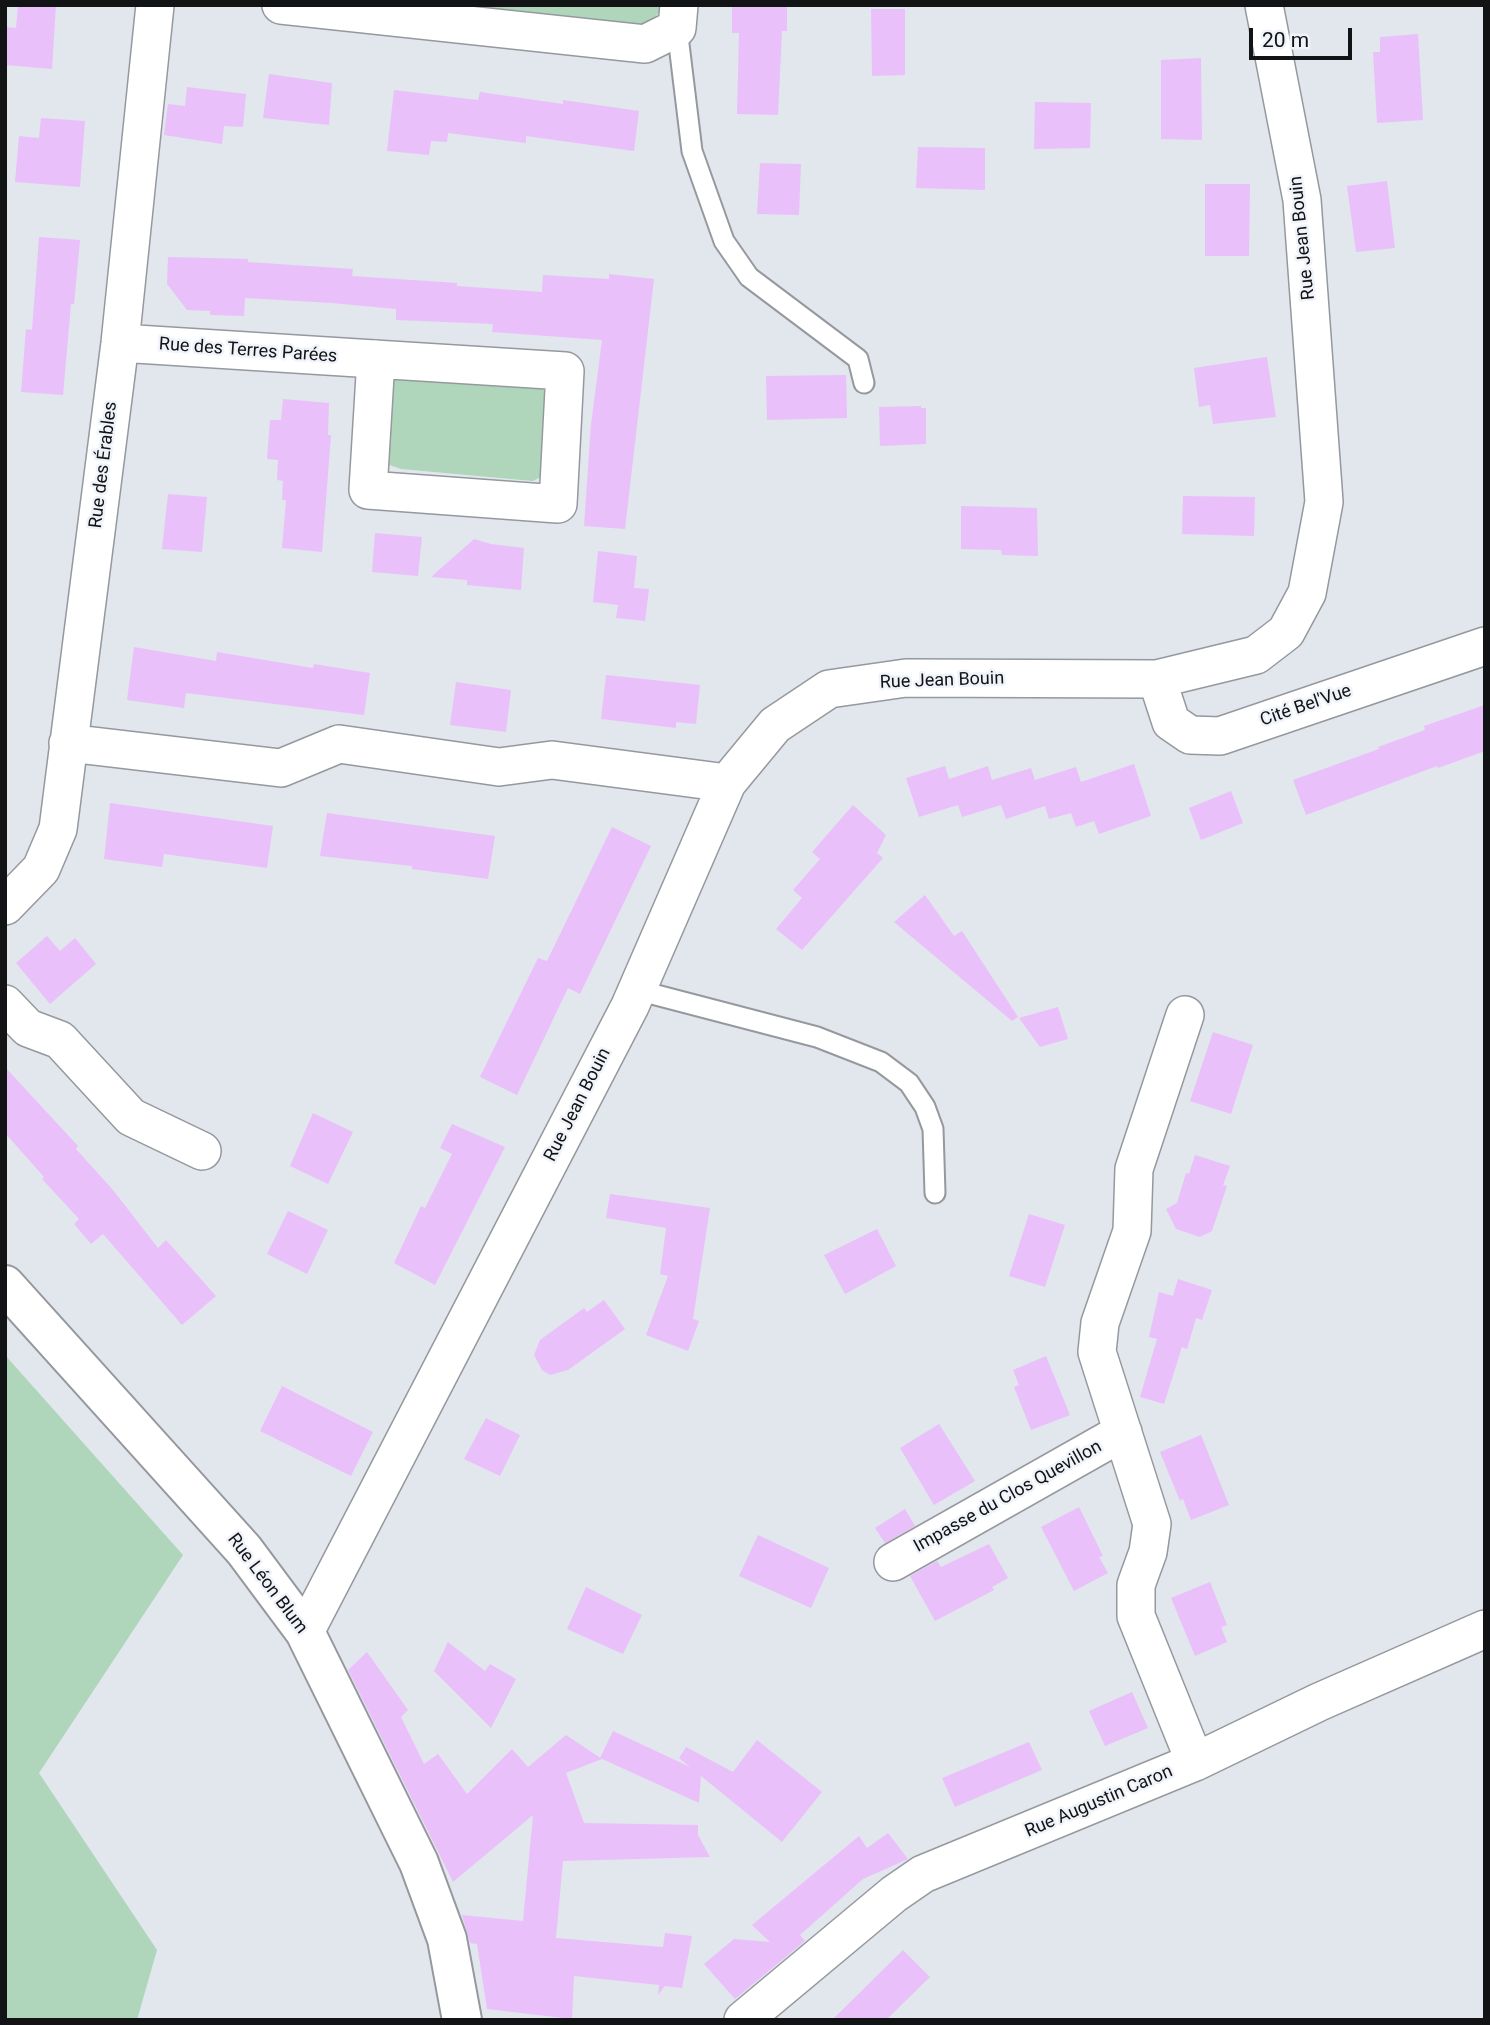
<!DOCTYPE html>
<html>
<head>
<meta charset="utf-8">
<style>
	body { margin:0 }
	#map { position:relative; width:1490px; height:2025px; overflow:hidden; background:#e2e6ed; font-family:Roboto,sans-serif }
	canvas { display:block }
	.frame { position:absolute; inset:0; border:7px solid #121315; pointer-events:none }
	.scale { position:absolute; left:1249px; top:28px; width:103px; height:32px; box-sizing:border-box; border:4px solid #121315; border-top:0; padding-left:9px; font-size:21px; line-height:24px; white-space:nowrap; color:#121315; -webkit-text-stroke:5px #f0f4fa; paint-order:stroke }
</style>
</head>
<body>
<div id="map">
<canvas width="1490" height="2025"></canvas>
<div class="frame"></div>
<div class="scale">20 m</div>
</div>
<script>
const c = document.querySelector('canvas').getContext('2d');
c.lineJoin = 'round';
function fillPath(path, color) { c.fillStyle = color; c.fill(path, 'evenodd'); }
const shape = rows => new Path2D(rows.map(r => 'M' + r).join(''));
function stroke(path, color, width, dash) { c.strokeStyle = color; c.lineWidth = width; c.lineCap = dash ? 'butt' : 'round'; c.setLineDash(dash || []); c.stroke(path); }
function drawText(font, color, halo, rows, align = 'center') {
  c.font = font + ' Roboto,sans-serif'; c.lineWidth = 5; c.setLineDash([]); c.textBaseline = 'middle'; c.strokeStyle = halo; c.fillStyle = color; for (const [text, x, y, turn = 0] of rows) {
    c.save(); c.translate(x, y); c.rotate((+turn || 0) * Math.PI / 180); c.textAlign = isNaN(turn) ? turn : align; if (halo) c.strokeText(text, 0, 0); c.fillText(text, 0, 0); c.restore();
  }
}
fillPath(shape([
	[476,5,663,5,659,13,644,26,475,11],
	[399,377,535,386,543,389,550,395,544,475,533,481,401,469,387,464,393,380],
	[5,1355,183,1555,39,1773,157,1950,137,2020,5,2020]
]), '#afd6bb');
fillPath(shape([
	[18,5,56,5,52,69,5,65,5,27,16,28],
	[732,5,787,5,787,31,782,31,778,115,737,114,739,33,732,33],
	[871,9,905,9,905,75,872,76],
	[1418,34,1423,120,1377,123,1373,52,1380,52,1380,37],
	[1201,58,1202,140,1161,139,1161,60],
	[269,74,332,83,329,125,263,118],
	[187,87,246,94,243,127,224,126,222,144,164,135,168,104,185,106],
	[394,90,478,100,480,92,563,104,563,100,639,111,634,151,526,136,526,143,448,133,447,142,431,141,429,155,387,151],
	[1035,102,1091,103,1090,148,1034,149],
	[41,118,85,121,80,187,15,182,19,136,39,138],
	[918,147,985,148,985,190,916,188],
	[760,163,801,164,799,215,757,214],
	[1387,181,1395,248,1356,252,1347,186],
	[1205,184,1250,184,1249,256,1205,256],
	[39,237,80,240,74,304,71,304,63,395,21,392,26,329,32,330],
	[168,257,248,259,248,262,353,269,352,276,457,283,457,286,542,292,543,275,609,279,609,274,654,279,625,529,584,526,591,424,602,340,492,332,493,324,396,320,396,309,332,303,245,298,244,316,210,315,210,311,187,310,167,284],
	[1267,357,1276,417,1213,424,1210,405,1199,407,1194,368],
	[846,375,847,418,767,420,766,376],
	[283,399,329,403,328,435,331,435,322,552,282,548,286,500,282,500,283,481,277,480,278,460,267,459,270,420,281,420],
	[921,406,921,408,926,408,926,444,880,446,879,407],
	[168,494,207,497,202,552,162,549],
	[1183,496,1255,497,1254,536,1182,534],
	[961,506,1037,508,1038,556,1002,555,1001,550,961,549],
	[375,533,422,537,418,576,372,572],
	[474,539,491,544,524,548,521,590,467,585,467,580,431,577],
	[598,551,637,556,634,588,649,589,645,621,616,618,618,605,593,602],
	[134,647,216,661,217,652,313,668,314,664,370,673,364,715,186,693,184,708,127,700],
	[606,675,700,685,696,724,676,722,676,728,601,719],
	[456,682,511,690,506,732,450,725],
	[1485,705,1485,751,1438,768,1437,766,1306,815,1293,780,1379,749,1378,747,1425,730,1424,726],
	[1134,764,1151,816,1099,834,1094,821,1076,827,1071,813,1049,819,1045,806,1006,819,1001,805,962,817,958,805,919,817,906,778,945,766,949,779,988,766,992,780,1031,768,1035,780,1076,767,1081,782],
	[1231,791,1243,823,1201,840,1189,808],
	[110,803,273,826,267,868,164,854,162,867,104,859],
	[853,805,886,835,877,853,883,858,802,950,776,929,802,898,793,890,820,859,812,852],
	[327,813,495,836,488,879,412,869,412,866,320,856],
	[612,827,651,846,580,994,568,988,517,1095,480,1077,538,958,547,961],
	[925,895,954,936,962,931,1018,1017,1012,1021,894,922],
	[47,936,60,951,75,938,96,964,50,1004,16,963],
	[1058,1007,1068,1039,1040,1047,1019,1018],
	[1213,1032,1253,1045,1231,1114,1190,1101],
	[5,1067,78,1146,76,1149,113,1190,158,1248,166,1240,216,1296,182,1325,103,1234,91,1244,74,1224,79,1219,42,1179,44,1177,5,1133],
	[313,1113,353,1132,328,1184,290,1166],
	[452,1124,505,1147,435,1285,394,1263,421,1206,425,1208,452,1154,440,1148],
	[1195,1155,1230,1166,1223,1185,1227,1186,1212,1231,1200,1237,1176,1229,1166,1209,1177,1203,1186,1173,1189,1174],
	[610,1194,710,1208,693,1319,699,1321,688,1351,646,1335,668,1276,660,1274,666,1228,606,1218],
	[288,1211,328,1230,307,1274,267,1254],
	[1029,1214,1065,1225,1045,1287,1009,1276],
	[877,1229,896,1266,845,1294,824,1255],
	[1178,1279,1212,1290,1202,1320,1196,1318,1187,1349,1182,1347,1164,1404,1140,1397,1157,1339,1149,1337,1159,1292,1173,1296],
	[604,1300,625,1329,568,1370,550,1375,542,1370,534,1355,540,1340,584,1308,587,1312],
	[1046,1356,1070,1415,1031,1430,1014,1387,1019,1385,1013,1370],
	[282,1386,373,1432,351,1476,260,1431],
	[486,1418,520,1435,500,1476,464,1459],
	[939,1424,975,1481,934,1505,900,1448],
	[1201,1435,1229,1505,1191,1520,1183,1499,1180,1501,1160,1452],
	[1079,1507,1103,1556,1099,1557,1108,1573,1074,1591,1041,1527],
	[905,1509,915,1526,885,1543,875,1528],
	[758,1535,829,1568,811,1608,739,1576],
	[989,1544,1008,1578,992,1587,994,1590,935,1621,910,1576,937,1561,941,1567],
	[1210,1582,1227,1625,1221,1627,1227,1642,1195,1656,1171,1598],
	[586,1587,642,1615,623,1654,567,1629],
	[448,1642,485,1671,490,1664,516,1679,491,1728,434,1671],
	[367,1652,408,1710,401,1717,424,1764,438,1754,467,1794,512,1749,528,1767,566,1735,602,1759,566,1773,584,1823,698,1825,698,1835,710,1857,563,1861,556,1938,663,1947,665,1933,692,1936,682,1988,665,1986,658,1995,659,1985,574,1976,572,2019,487,2009,477,1944,470,1943,462,1915,523,1921,533,1815,453,1882,348,1670],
	[1132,1692,1148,1728,1105,1746,1089,1711],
	[613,1731,690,1767,679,1758,686,1747,733,1772,757,1740,822,1792,782,1842,701,1776,699,1803,600,1758],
	[1029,1742,1042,1770,955,1807,942,1778],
	[888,1833,908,1859,863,1879,800,1935,805,1941,735,1999,704,1964,734,1939,770,1942,752,1925,859,1836,867,1848],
	[903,1950,930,1977,886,2020,832,2020]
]), '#eac0fb');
const lane = shape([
	[677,28,692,151,724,241,749,277,858,359,864,383],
	[637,990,817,1037,881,1062,909,1083,925,1107,933,1129,935,1193]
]);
const street = shape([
	[281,5,645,44,677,28,679,5],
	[120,343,565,371,558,504,368,490,376,359],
	[1157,679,1171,722,1190,735,1220,736,1485,646],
	[68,743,281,768,339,744,499,767,552,760,727,783],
	[5,906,41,869,58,829,120,343,155,5],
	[5,1004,28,1028,60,1040,131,1117,202,1151],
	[1185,1015,1134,1169,1132,1231,1100,1323,1097,1352,1152,1524,1148,1552,1136,1585,1136,1616,1195,1762],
	[893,1562,1123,1432],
	[305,1632,630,1006,727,783,775,725,829,689,906,678,1157,679,1256,655,1286,632,1307,593,1324,502,1302,200,1264,5],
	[743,2020,894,1894,923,1874,1195,1762,1319,1702,1485,1629]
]);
const secondary = shape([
	[5,1285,244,1550,305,1632,419,1863,447,1939,462,2020]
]);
stroke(lane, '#95999e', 23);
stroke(street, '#95999e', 40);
stroke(secondary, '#95999e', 42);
stroke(lane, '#fff', 19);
stroke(street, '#fff', 37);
stroke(secondary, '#fff', 38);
drawText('18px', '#121315', '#f0f4fa', [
	["Rue Jean Bouin",1303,238,-96],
	["Rue des Terres Parées",248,351,4],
	["Rue des Érables",104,465,-83],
	["Rue Jean Bouin",942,681,-2],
	["Cité Bel'Vue",1306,706,-19],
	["Rue Jean Bouin",578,1105,-63],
	["Impasse du Clos Quevillon",1008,1497,-29],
	["Rue Léon Blum",267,1584,53],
	["Rue Augustin Caron",1099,1802,-23]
]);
</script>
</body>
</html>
